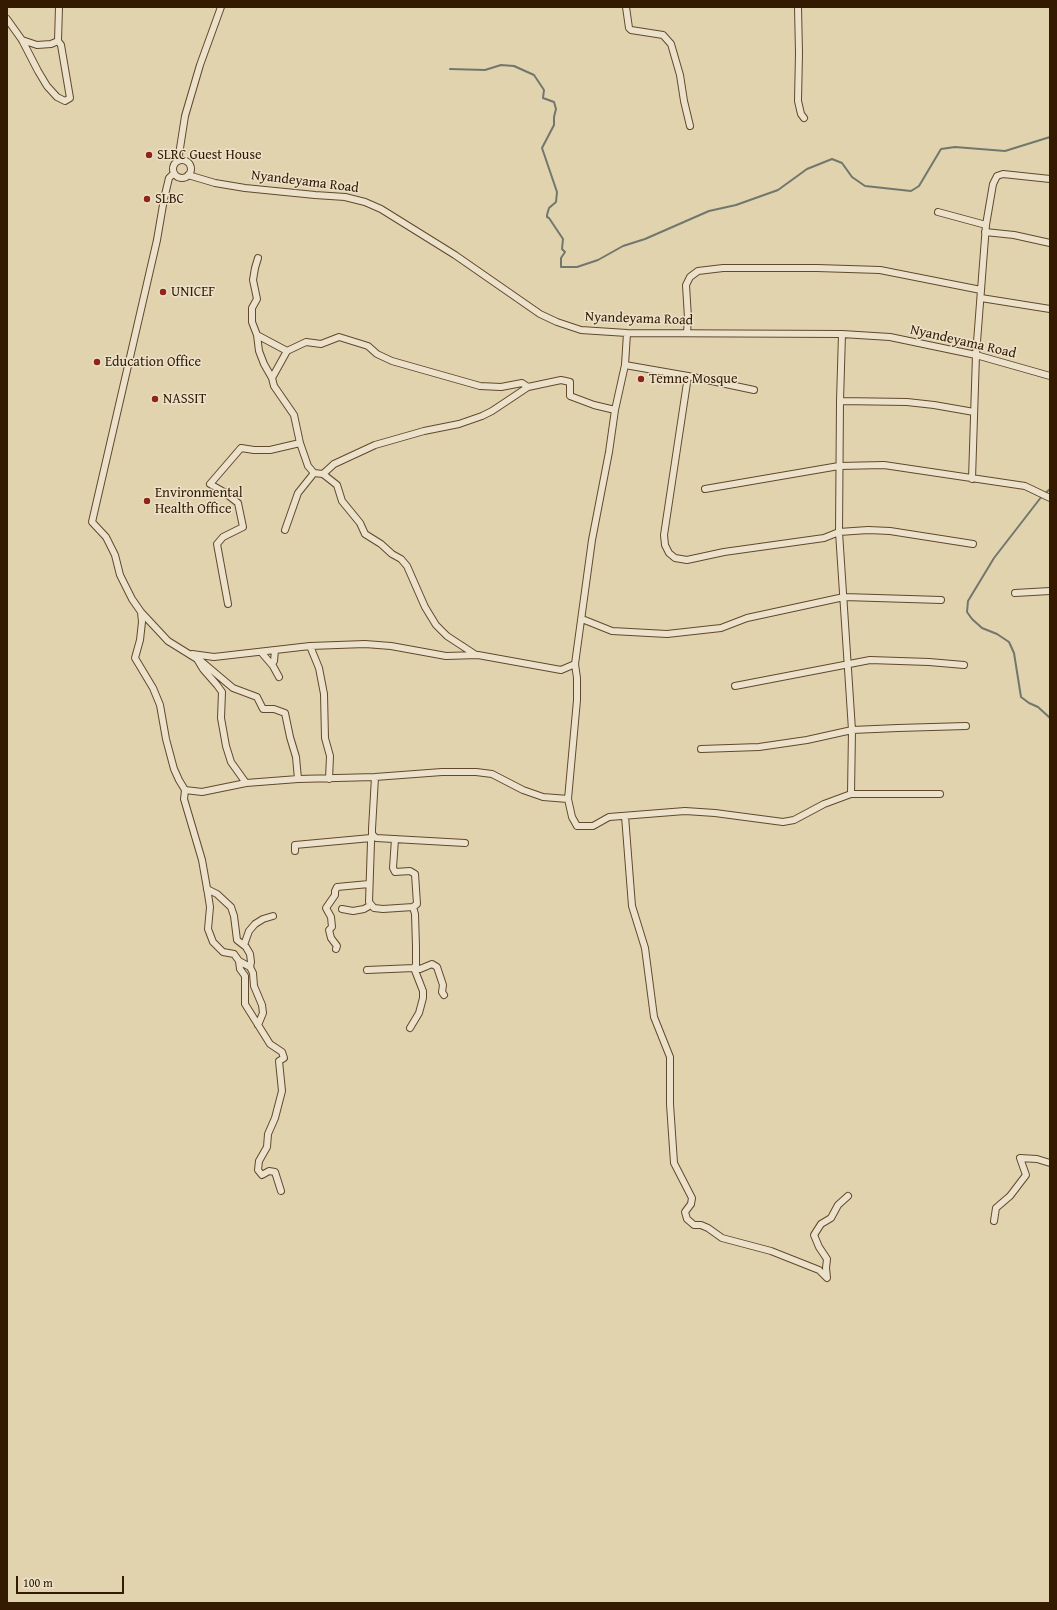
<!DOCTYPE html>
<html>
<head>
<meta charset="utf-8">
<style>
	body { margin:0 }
	#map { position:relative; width:1057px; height:1610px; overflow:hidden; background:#e2d3af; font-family:"Gentium Book Plus",serif }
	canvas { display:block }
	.frame { position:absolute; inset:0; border:8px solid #341b00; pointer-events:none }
	.scale { position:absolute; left:16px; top:1576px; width:108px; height:18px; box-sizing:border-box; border:2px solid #341b00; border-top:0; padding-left:5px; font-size:12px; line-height:14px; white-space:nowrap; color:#341b00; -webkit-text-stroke:3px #ece2cb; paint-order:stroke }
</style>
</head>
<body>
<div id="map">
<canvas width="1057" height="1610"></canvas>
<div class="frame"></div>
<div class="scale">100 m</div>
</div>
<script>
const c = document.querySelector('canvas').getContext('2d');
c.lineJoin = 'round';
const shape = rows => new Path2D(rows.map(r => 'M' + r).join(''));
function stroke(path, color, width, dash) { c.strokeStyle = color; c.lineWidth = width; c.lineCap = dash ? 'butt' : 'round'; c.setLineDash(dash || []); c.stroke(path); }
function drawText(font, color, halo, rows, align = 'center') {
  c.font = font + ' "Gentium Book Plus",serif'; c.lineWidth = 3; c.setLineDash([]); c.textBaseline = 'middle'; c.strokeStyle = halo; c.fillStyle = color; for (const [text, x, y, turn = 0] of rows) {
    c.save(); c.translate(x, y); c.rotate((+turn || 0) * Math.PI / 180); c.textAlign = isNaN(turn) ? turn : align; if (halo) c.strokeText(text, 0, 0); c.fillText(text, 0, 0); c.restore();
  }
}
stroke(shape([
	[450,69,485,70,501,65,514,66,534,75,544,90,543,98,554,102,556,109,554,117,554,125,542,148,557,192,556,202,549,208,547,215,547,217,549,218,563,239,562,249,565,252,561,258,561,267,577,267,598,260,623,246,645,239,709,211,736,205,778,190,807,169,832,159,842,163,852,177,865,186,911,191,919,186,941,149,955,147,1005,151,1050,137],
	[1050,489,1042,496,994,558,968,601,967,612,972,619,982,628,997,634,1009,642,1014,653,1021,697,1029,703,1038,707,1050,718]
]), '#71776d', 2);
const minor = shape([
	[626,7,629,28,631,30,663,35,671,44,680,75,684,101,690,126],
	[798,7,799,53,798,101,801,114,804,118],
	[7,19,22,40,38,71,47,86,57,97,65,101,70,98,61,45,58,41],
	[22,40,37,45,51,44,58,41,59,7],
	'173 169a9 9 0 1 1 18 0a9 9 0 1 1-18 0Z',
	[178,161,185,116,200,65,221,7],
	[174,173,169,178,164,199,157,240,92,522,106,537,115,555,120,575,132,599,141,612,142,622,140,640,135,658,153,688,160,705,166,739,174,769,179,780,185,790,184,799,202,860,208,894,210,907,208,929,213,942,223,952,234,954,239,961,240,969,245,976,245,1004,270,1044,282,1052,284,1058,279,1061,282,1091,275,1118,268,1134,267,1147,259,1161,258,1170,262,1175,269,1171,275,1172,281,1191],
	[188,175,215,183,245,188,315,195,345,197,365,202,381,209,455,255,540,314,557,322,581,330,627,333,842,334,890,337,976,355,1050,376],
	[938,212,986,225],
	[985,232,1014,235,1050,243],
	[258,258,255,268,253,280,257,299,252,308,252,322,257,335,259,351,264,364,272,378,274,386,294,415,300,443],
	[981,298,1050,309],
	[627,333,625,365,615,410,609,452,592,540,575,664,577,678,577,700,568,799,572,817,577,826,593,826,609,817,685,811,715,813,783,822,794,820,824,804,851,794,940,794],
	[687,333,688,318,686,285,690,277,698,271,723,268,817,268,880,270,981,290],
	[842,334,840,401,839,532,852,730,851,794],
	[257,335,287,351,272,378],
	[287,351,306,342,321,344,339,337,368,346,377,354,392,361,480,386,501,387,522,383,528,387],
	[625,365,688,376,754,390],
	[688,376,664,535,665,545,669,553,675,558,687,560,724,552,824,538,839,532,868,530,890,531,973,544],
	[840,401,907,402,934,405,974,412],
	[323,474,337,485,342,501,360,523,365,534,381,544,392,554,401,559,407,566,425,607,436,625,447,636,476,655],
	[972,479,976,355,986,225,993,184,997,176,1003,174,1050,179],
	[705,489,839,466,884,465,1025,486,1050,498],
	[285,530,298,493,314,473,323,474,334,464,375,445,424,431,459,424,482,416,492,411,528,387,561,380,570,382,570,396,594,405,615,410],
	[1015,593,1050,591],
	[228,604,217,544,223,537,243,527,238,503,224,492,210,484,241,448,254,450,270,450,300,443,308,466,314,473],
	[141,612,168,641,197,659,203,669,217,685,222,692,221,718,226,746,231,762,246,783],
	[582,619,612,631,667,634,721,628,747,618,844,597,941,600],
	[261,652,273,666,279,677],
	[192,654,214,657,310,646],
	[201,661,233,688,257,697,263,709,274,709,285,713,290,737,296,757,298,779],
	[272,664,274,661,275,650],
	[735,686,870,660,929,662,964,665],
	[701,749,759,747,807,740,852,730,898,728,966,726],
	[375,777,372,829,372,834,376,838,465,843],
	[329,779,330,756,325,738,324,694,319,668,310,646,365,644,391,646,446,656,478,655,561,670,575,664],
	[185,790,202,792,246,783,298,779,375,777,442,772,476,772,492,774,523,790,543,797,568,799],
	[625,816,632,906,645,948,654,1017,670,1057,670,1104,674,1163,692,1198,691,1204,685,1212,687,1219,694,1225,701,1225,708,1228,722,1238,771,1251,819,1270,827,1278,826,1268,827,1259,819,1247,814,1235,821,1224,831,1218,838,1205,848,1196],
	[372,834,371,842,369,902,374,908,383,909,413,907,417,904,415,874,410,871,395,872,393,868,395,839],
	[295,851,295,845,371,838],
	[207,889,217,894,231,907,234,916,237,940,246,947,250,954,251,962,250,967],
	[342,909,353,911,364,909,371,905],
	[244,945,249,931,255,924,263,919,273,916],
	[336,949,337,946,331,938,329,930,332,927,331,917,326,908,335,895,335,891,337,887,369,884],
	[239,961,250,967,253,973,254,986,262,1005,263,1013,258,1025],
	[367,970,414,968,416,965,416,947,415,914,413,907],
	[410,1028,419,1013,423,998,423,991,414,968,420,969,432,964,437,967,443,985,442,992,444,995],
	[994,1221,996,1208,1010,1196,1026,1175,1020,1158,1037,1159,1050,1163]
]);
stroke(minor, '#60492c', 8);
stroke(minor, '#ece2cb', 6);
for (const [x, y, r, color] of [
	[149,155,4,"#8f2418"],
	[147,199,4,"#8f2418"],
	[163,292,4,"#8f2418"],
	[97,362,4,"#8f2418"],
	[641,379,4,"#8f2418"],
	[155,399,4,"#8f2418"],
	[147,501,4,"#8f2418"]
]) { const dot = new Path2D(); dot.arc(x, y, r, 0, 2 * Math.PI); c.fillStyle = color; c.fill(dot); stroke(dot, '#ece2cb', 1.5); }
drawText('14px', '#341b00', '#ece2cb', [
	["SLRC Guest House",157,155],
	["SLBC",155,199],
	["UNICEF",171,292],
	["Education Office",105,362],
	["Temne Mosque",649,379],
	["NASSIT",163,399],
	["Environmental",155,493],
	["Health Office",155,509]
], 'left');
drawText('14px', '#341b00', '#ece2cb', [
	["Nyandeyama Road",305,182,7],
	["Nyandeyama Road",639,319,2],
	["Nyandeyama Road",963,342,13]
]);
</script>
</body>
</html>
